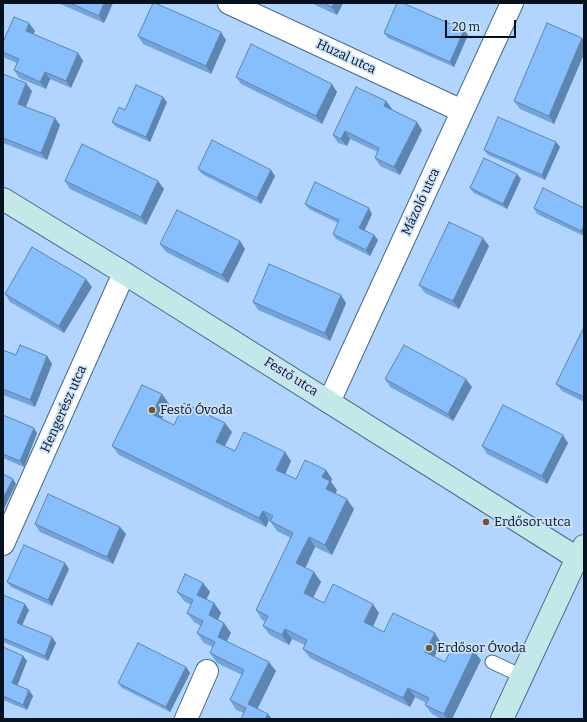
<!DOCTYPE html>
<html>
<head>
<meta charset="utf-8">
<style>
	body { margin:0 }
	#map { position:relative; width:587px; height:722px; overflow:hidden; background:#b1d5ff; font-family:Bitter,serif }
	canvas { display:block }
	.frame { position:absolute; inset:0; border:4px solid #05111f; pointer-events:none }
	.scale { position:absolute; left:445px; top:20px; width:71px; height:18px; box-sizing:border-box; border:2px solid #05111f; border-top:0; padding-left:5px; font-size:12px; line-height:14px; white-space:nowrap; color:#05111f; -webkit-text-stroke:3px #cbe1fa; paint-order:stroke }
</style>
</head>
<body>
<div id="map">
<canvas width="587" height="722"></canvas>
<div class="frame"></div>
<div class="scale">20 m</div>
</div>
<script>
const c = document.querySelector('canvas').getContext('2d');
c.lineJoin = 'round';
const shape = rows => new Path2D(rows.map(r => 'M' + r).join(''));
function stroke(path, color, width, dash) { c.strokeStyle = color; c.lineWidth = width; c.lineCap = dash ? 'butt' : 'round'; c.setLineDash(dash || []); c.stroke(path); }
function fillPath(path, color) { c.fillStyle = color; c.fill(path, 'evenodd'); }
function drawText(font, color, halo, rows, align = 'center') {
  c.font = font + ' Bitter,serif'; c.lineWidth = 3.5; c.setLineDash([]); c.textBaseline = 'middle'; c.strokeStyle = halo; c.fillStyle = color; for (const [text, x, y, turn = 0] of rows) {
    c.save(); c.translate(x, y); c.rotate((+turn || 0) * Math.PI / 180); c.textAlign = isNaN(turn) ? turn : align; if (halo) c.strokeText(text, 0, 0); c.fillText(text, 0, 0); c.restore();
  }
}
const lane = shape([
	[492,662,522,676]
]);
const street = shape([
	[229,3,462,111],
	[329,402,512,3],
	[3,544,124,273],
	[186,719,207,671]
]);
const secondary = shape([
	[3,199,124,273,577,558],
	[502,719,577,558,584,546]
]);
stroke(lane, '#47688d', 15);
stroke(street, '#47688d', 24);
stroke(secondary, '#47688d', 24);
stroke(lane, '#fff', 13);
stroke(street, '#fff', 22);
stroke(secondary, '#c4e8e7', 22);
fillPath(shape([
	[58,3,113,3,104,23],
	[311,3,343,3,337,15],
	[35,31,33,34,78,53,83,61,71,88,50,79,46,89,19,78,14,70,17,63,5,58,3,56,3,42],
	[384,33,468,35,454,67,388,38],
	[138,36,226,40,211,74,143,44],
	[582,38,584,41,584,54,554,124,520,109,514,101],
	[3,74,32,91,26,107,60,125,47,160,3,143],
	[236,77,337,92,322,124,241,84],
	[386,101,392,109,391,110,422,130,400,175,380,166,375,158,378,152,350,139,347,146,338,143,333,135],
	[167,102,150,142,116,127,112,122,125,110],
	[556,142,560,147,545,180,488,155,484,150],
	[198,169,275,176,261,204,202,174],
	[521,179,507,209,474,193,470,188],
	[65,181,158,181,164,189,146,225,70,189],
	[305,204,372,214,365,230,374,235,378,240,370,256,336,239,333,234,338,223,309,209],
	[534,208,584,208,584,236,537,214],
	[240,241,245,249,228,283,166,252,160,244],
	[489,246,459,309,425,293,419,285],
	[92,287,64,333,10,302,5,294],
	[253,302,346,303,330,341,258,310],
	[584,327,584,402,562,391,556,384],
	[3,350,16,355,47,356,52,364,35,407,3,395],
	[385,379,472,387,453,421,390,387],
	[162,394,169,404,162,419,174,425,232,432,225,446,235,451,285,452,291,461,285,474,296,479,326,470,332,479,331,482,337,490,335,494,354,509,332,555,315,547,305,568,314,572,321,582,313,597,324,603,379,613,373,627,384,632,441,643,434,657,445,662,481,660,452,719,441,719,432,714,425,705,426,703,415,697,410,707,310,658,303,649,305,645,292,639,289,645,270,635,263,626,265,621,262,620,256,610,291,538,277,531,270,521,269,520,266,527,119,455,112,446],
	[3,415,37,433,24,467,3,458],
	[568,443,547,484,487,454,482,446],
	[35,524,120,527,126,534,113,564,40,532],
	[69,569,52,606,11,587,7,582],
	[203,583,210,592,206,599,214,603,221,613,218,620,231,633,227,641,276,671,244,713,236,710,230,700,242,675,217,663,210,653,213,647,204,643,197,633,201,626,194,622,187,613,191,605,184,601,177,592],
	[3,595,29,610,22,625,52,637,56,643,48,661,3,642],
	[3,647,23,656,27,661,17,685,33,696,27,710,3,700],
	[186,667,190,673,170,712,122,688,118,683]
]), '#74a3d9');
fillPath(shape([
	[104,3,113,3,104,23,99,16],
	[334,3,343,3,337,15,332,7],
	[29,23,35,31,31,39,26,31],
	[464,30,468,35,454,67,450,62],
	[221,32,226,40,211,74,206,66],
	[582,38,584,41,584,54,554,124,549,116],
	[78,53,83,61,71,88,66,81],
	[45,72,50,79,46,89,40,82],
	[26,83,32,91,24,111,18,104],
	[332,84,337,92,322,124,316,116],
	[163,97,167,102,150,142,146,137],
	[386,101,392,109,389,114,384,106],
	[55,118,60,125,47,160,41,153],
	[417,122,422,130,400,175,394,167],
	[345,131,350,139,347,146,341,139],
	[556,142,560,147,545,180,542,175],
	[271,170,275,176,261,204,257,198],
	[517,174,521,179,507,209,503,204],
	[158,181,164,189,146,225,141,217],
	[369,208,372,214,363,233,359,228],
	[584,226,584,235,581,231],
	[374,235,378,240,370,256,366,250],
	[483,238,489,246,459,309,453,301],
	[240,241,245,249,228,283,222,275],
	[86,279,92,287,64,333,59,326],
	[341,295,346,303,330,341,325,333],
	[47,356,52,364,35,407,30,400],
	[466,379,472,387,453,421,448,414],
	[162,394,169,404,159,424,152,414],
	[225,423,232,432,222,451,216,442],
	[34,428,37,433,24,467,20,461],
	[563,435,568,443,547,484,542,476],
	[285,452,291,461,283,479,276,470],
	[326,470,332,479,331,482,337,490,333,499,326,489,322,477],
	[13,479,16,484,3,511,3,498],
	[347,499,354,509,332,555,325,545],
	[263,511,269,520,266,527,259,518],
	[120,527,126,534,113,564,107,557],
	[309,537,315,547,303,573,296,563],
	[65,563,69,569,52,606,48,600],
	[314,572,321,582,311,602,304,593],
	[203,583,210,592,204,604,197,595],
	[214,603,221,613,215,625,209,615],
	[25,604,29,610,21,628,17,623],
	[373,604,379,613,370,632,364,622],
	[224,623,231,633,224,646,218,637],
	[285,629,292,639,289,645,282,635],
	[435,633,441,643,432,662,425,652],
	[52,637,56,643,48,661,45,656],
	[474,651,481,660,452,719,447,719,444,714],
	[23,656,27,661,16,689,12,683],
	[269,662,276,671,255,714,248,704],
	[186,667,190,673,170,712,166,707],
	[408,688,415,697,410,707,403,698],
	[29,690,33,696,27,710,23,705],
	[268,714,272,719,265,719]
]), '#5e85b0');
const building = shape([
	[70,3,104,3,99,16,70,3],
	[153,3,155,3,221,32,206,66,138,36,153,3],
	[323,3,334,3,332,7,323,3],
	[397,3,403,3,464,30,450,62,384,33,397,3],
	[14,17,29,23,26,31,78,53,66,81,45,72,40,82,14,70,19,59,3,52,3,42,14,17],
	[547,23,582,38,549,116,514,101,547,23],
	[251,44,332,84,316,116,236,77,251,44],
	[3,74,26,83,18,104,55,118,41,153,3,138,3,74],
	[136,85,163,97,146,137,112,122,119,107,125,110,136,85],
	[356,87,386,101,384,106,417,122,394,167,375,158,379,148,345,131,341,139,333,135,356,87],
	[498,117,556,142,542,175,484,150,498,117],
	[212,140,271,170,257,198,198,169,212,140],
	[82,144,158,181,141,217,65,181,82,144],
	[484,158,517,174,503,204,470,188,484,158],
	[315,182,369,208,359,228,374,235,366,250,333,234,339,220,305,204,315,182],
	[543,188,584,208,584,226,581,231,534,208,543,188],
	[177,210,240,241,222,275,160,244,177,210],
	[449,222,483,238,453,301,419,285,449,222],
	[32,247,86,279,59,326,5,294,32,247],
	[269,264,341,295,325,333,253,302,269,264],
	[584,327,584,397,556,384,584,327],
	[20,345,47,356,30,400,3,389,3,350,16,355,20,345],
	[404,345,466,379,448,414,385,379,404,345],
	[142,385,162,394,152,414,174,425,184,403,225,423,216,442,235,451,244,432,285,452,276,470,296,479,305,460,326,470,322,477,330,481,326,489,347,499,325,545,309,537,296,563,314,572,304,593,324,603,333,584,373,604,364,622,384,632,393,613,435,633,425,652,445,662,455,641,474,651,444,714,425,705,429,698,408,688,403,698,303,649,307,640,285,629,282,635,263,626,268,616,256,610,293,533,270,521,273,516,263,511,259,518,112,446,142,385],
	[503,405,563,435,542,476,482,446,503,405],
	[3,415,34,428,20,461,3,454,3,415],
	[3,474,13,479,3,498,3,474],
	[48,494,120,527,107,557,35,524,48,494],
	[24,545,65,563,48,600,7,582,24,545],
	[185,574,203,583,197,595,214,603,209,615,224,623,218,637,269,662,248,704,268,714,265,719,241,719,246,708,230,700,244,670,210,653,215,642,197,633,203,621,187,613,193,600,177,592,185,574],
	[3,595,25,604,17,623,52,637,45,656,3,638,3,595],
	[138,643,186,667,166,707,118,683,138,643],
	[3,647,23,656,12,683,29,690,23,705,3,696,3,647]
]);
fillPath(building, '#87befc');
stroke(building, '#5e85b0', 1);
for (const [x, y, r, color] of [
	[152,410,4,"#74542a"],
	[486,522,4,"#74542a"],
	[429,648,4,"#74542a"]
]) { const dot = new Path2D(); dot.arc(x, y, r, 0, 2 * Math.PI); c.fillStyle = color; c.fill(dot); stroke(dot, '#cbe1fa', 1.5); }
drawText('13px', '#05111f', '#cbe1fa', [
	["Huzal utca",346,57,25],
	["Mázoló utca",421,202,-65],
	["Festő utca",291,377,32],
	["Hengerész utca",64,409,-66]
]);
drawText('13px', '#05111f', '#cbe1fa', [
	["Festő Óvoda",160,410],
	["Erdősor utca",494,522],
	["Erdősor Óvoda",437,648]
], 'left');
</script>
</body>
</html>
